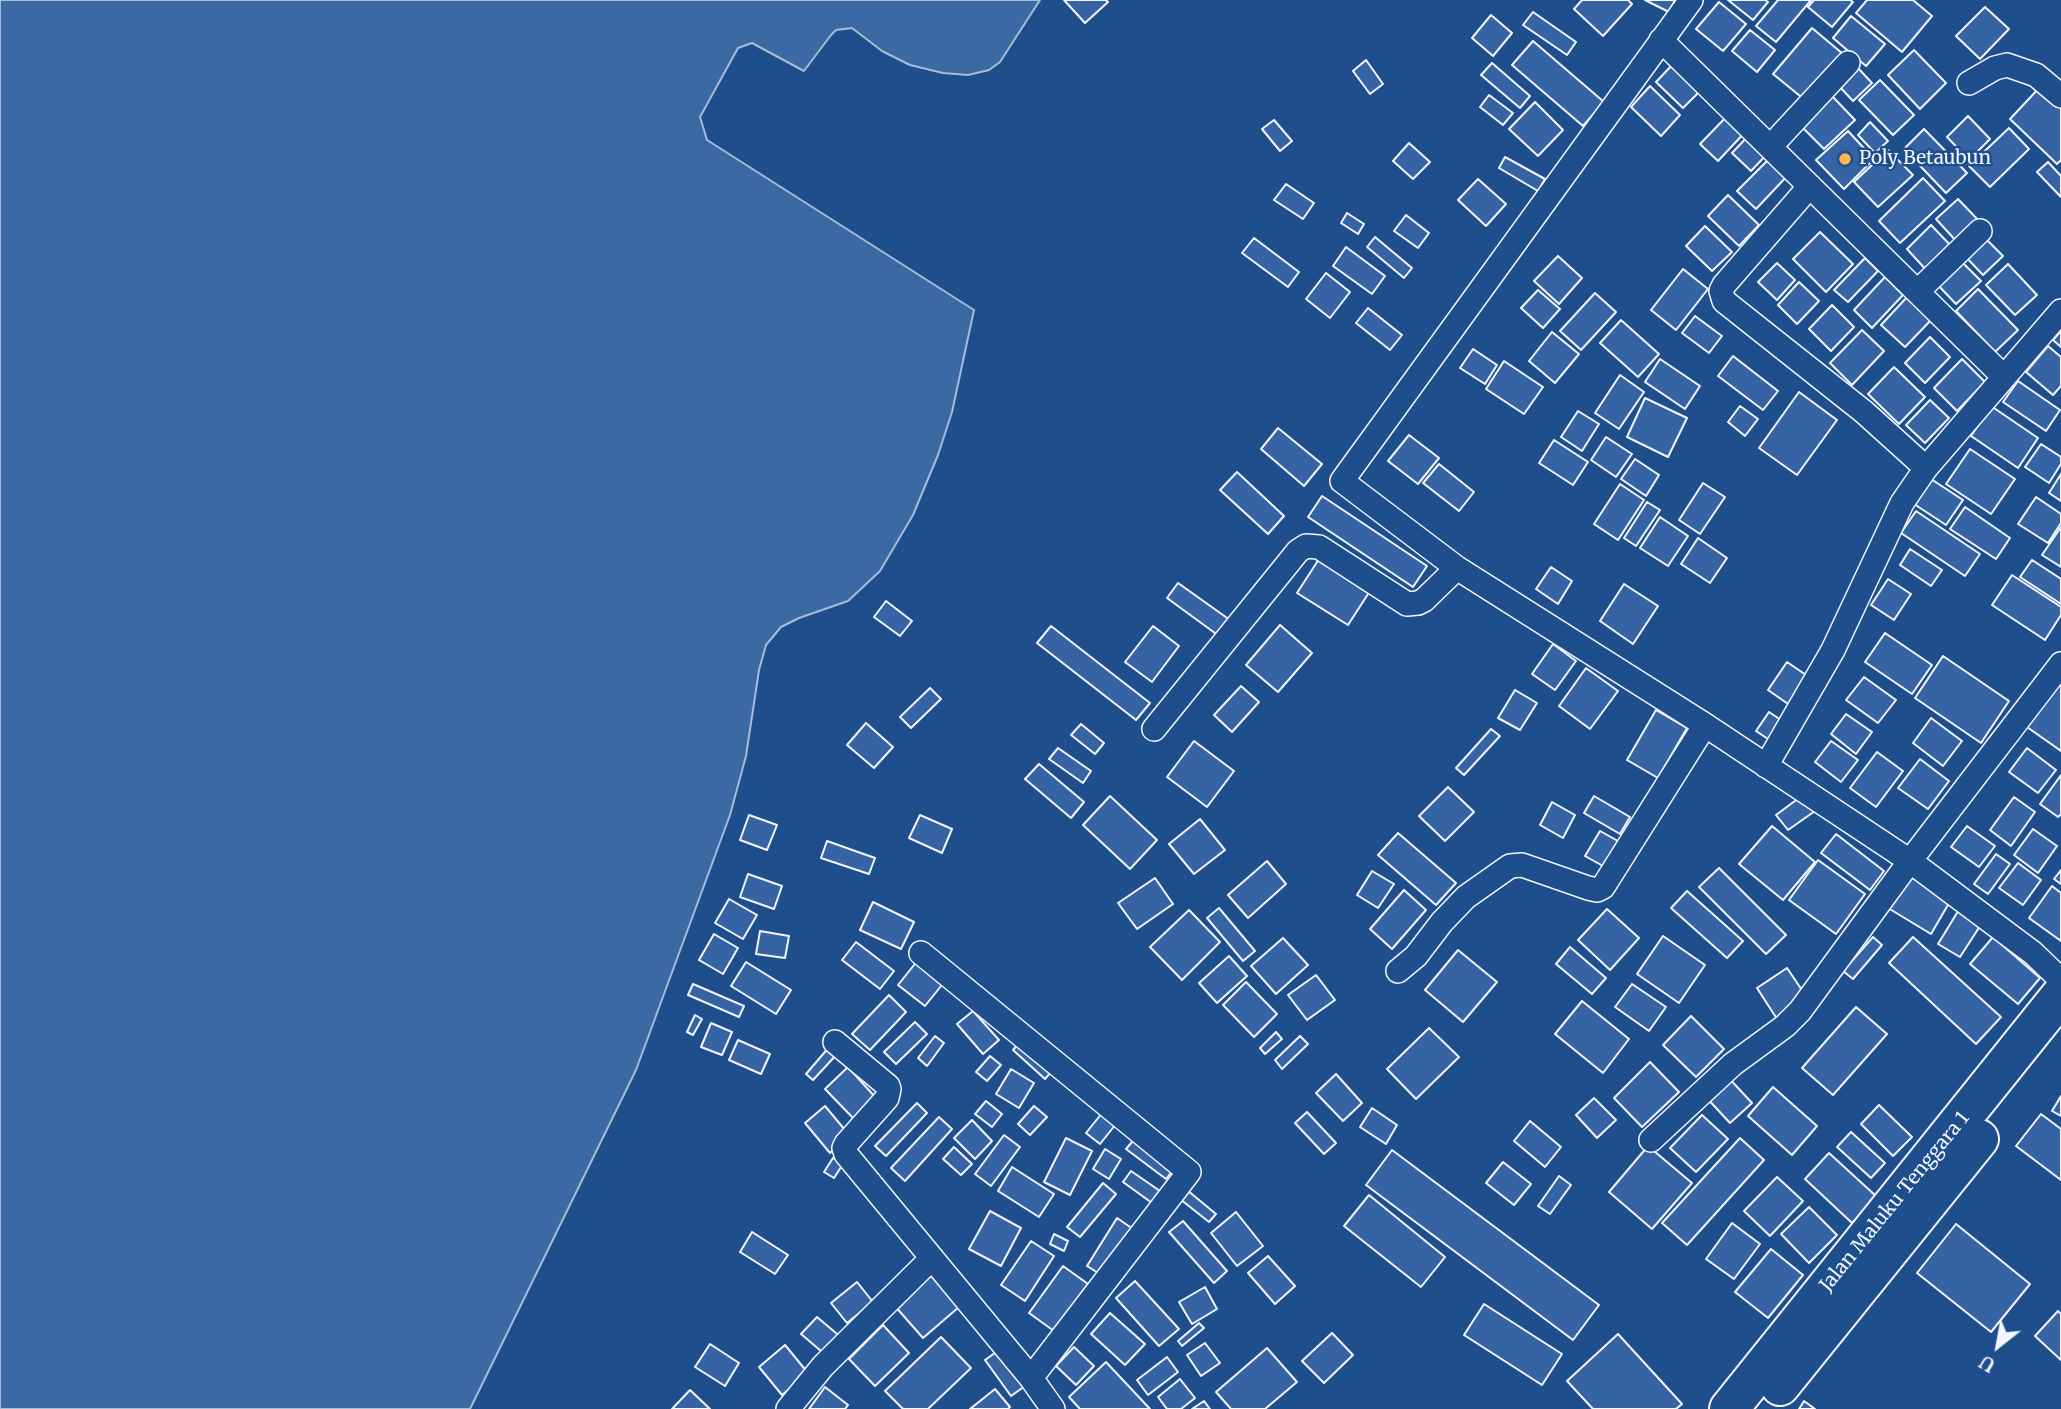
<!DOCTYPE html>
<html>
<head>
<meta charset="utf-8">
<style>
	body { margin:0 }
	#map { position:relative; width:2061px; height:1409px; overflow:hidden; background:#1f4e8c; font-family:Merriweather,serif }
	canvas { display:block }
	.north { position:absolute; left:1963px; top:1311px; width:70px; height:70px; -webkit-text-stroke:5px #1f4e8c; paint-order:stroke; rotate:211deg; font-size:19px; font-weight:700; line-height:28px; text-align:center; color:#f2f6ff }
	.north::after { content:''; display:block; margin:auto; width:24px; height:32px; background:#f2f6ff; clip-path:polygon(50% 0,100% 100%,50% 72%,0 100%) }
</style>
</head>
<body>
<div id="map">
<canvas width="2061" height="1409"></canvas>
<div class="north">U</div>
</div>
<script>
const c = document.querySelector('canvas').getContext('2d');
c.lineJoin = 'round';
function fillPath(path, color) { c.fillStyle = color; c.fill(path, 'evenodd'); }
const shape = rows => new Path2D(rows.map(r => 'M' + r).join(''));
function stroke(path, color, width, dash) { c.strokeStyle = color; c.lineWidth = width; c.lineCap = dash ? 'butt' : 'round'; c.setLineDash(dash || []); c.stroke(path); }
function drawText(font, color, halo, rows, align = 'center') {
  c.font = font + ' Merriweather,serif'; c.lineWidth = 5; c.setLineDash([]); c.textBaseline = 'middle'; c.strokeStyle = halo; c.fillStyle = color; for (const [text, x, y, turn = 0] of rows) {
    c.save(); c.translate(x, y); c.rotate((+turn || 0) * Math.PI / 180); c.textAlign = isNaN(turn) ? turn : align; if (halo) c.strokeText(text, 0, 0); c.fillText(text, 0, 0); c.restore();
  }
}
const water = shape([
	[0,0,1040,0,1000,62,989,70,968,75,943,73,910,65,882,51,852,28,836,30,831,35,804,71,752,43,738,48,700,117,707,140,974,310,952,412,938,455,913,515,880,571,848,601,799,618,781,627,766,645,759,670,746,756,730,815,636,1070,470,1409,0,1409,0,0]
]);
fillPath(water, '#3b69a3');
stroke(water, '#a8bbd7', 2);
const building = shape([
	[1064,0,1106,0,1108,2,1085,23,1064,0],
	[1582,0,1628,0,1632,4,1603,36,1574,9,1582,0],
	[1645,0,1675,0,1669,12,1645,0],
	[1728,0,1765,0,1768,2,1753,20,1728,0],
	[1778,0,1811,0,1776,42,1756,26,1778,0],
	[1814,0,1850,0,1853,2,1832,27,1808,7,1814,0],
	[1867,0,1913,0,1932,16,1902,52,1856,13,1867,0],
	[1719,2,1746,24,1723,51,1696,29,1719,2],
	[1985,7,2009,29,1980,59,1956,36,1985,7],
	[1533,12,1576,42,1567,55,1523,25,1533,12],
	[1491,15,1512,33,1493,56,1472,38,1491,15],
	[1851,16,1885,44,1866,66,1833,38,1851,16],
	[1812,28,1843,54,1805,100,1773,74,1812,28],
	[1750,30,1775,50,1757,72,1732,51,1750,30],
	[1533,41,1604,102,1583,126,1512,65,1533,41],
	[1914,50,1946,83,1920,109,1888,75,1914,50],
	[1366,60,1383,84,1370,94,1353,71,1366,60],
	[1492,63,1530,96,1520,108,1481,75,1492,63],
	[1674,63,1702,89,1683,108,1656,82,1674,63],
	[1857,67,1872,83,1853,101,1838,85,1857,67],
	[1880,80,1914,115,1893,135,1859,100,1880,80],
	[1650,86,1680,115,1661,136,1631,107,1650,86],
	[2040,87,2061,107,2061,160,2057,164,2010,119,2040,87],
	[1489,95,1513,113,1503,125,1480,107,1489,95],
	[1832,96,1855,120,1824,149,1801,126,1832,96],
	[1535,102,1563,130,1538,156,1509,129,1535,102],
	[1731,112,1748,129,1718,161,1700,144,1731,112],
	[1968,116,1990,139,1969,160,1947,137,1968,116],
	[1274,120,1292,141,1280,151,1262,129,1274,120],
	[1870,122,1888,141,1875,153,1858,135,1870,122],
	[2009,128,2029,149,1990,187,1969,166,2009,128],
	[1924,129,1967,173,1946,193,1904,149,1924,129],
	[1848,131,1874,159,1844,189,1816,160,1848,131],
	[1750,134,1769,152,1751,171,1732,153,1750,134],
	[1409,143,1430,162,1413,179,1393,161,1409,143],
	[1888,150,1913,175,1878,207,1854,182,1888,150],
	[1505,157,1545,179,1538,191,1499,168,1505,157],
	[1771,157,1789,174,1756,209,1737,191,1771,157],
	[2048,162,2061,176,2061,197,2037,172,2048,162],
	[1923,178,1945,201,1900,243,1879,221,1923,178],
	[1478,179,1506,204,1486,226,1458,200,1478,179],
	[1286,184,1314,203,1303,219,1274,200,1286,184],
	[1728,195,1759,225,1739,246,1708,216,1728,195],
	[1958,199,1980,222,1958,243,1936,219,1958,199],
	[1347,213,1364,224,1358,234,1341,223,1347,213],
	[1406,215,1429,233,1418,248,1394,231,1406,215],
	[1931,225,1953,248,1928,272,1907,249,1931,225],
	[1705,226,1732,252,1712,271,1686,246,1705,226],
	[1820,232,1853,264,1826,292,1793,259,1820,232],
	[1983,236,2003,256,1983,275,1964,255,1983,236],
	[1375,237,1412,268,1404,278,1367,247,1375,237],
	[1254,238,1299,272,1288,287,1242,253,1254,238],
	[1346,247,1385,276,1372,294,1333,266,1346,247],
	[1558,256,1582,278,1559,304,1534,281,1558,256],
	[1865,258,1878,271,1848,302,1834,290,1865,258],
	[1959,259,1981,281,1956,304,1935,282,1959,259],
	[1777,263,1795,280,1777,300,1758,282,1777,263],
	[2008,264,2037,295,2015,315,1986,285,2008,264],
	[1683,269,1708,289,1676,330,1651,310,1683,269],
	[1326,273,1350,292,1330,318,1306,299,1326,273],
	[1885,277,1903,295,1872,328,1854,310,1885,277],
	[1799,282,1819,301,1797,324,1778,305,1799,282],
	[1978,289,2018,330,1995,352,1956,311,1978,289],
	[1538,290,1560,309,1543,328,1521,308,1538,290],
	[1595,293,1616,312,1581,350,1560,331,1595,293],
	[1909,295,1933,318,1905,347,1881,325,1909,295],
	[1832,305,1854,327,1831,351,1809,329,1832,305],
	[1368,308,1402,335,1390,350,1356,323,1368,308],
	[1695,316,1722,336,1709,353,1682,333,1695,316],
	[1621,320,1659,354,1638,377,1600,343,1621,320],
	[1862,330,1884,351,1852,385,1830,363,1862,330],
	[2061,331,2061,347,2053,340,2061,331],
	[1552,332,1579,354,1555,383,1529,361,1552,332],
	[1930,337,1950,357,1925,383,1905,363,1930,337],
	[2048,346,2061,357,2061,386,2053,395,2026,372,2048,346],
	[1473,349,1497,365,1485,384,1460,368,1473,349],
	[1733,356,1778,391,1763,410,1718,376,1733,356],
	[1660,359,1700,386,1685,409,1645,382,1660,359],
	[1962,359,1985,382,1957,411,1934,388,1962,359],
	[1504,361,1543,387,1524,414,1486,389,1504,361],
	[1894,367,1925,397,1899,424,1868,394,1894,367],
	[1620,375,1644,392,1619,429,1595,413,1620,375],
	[2018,381,2060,410,2046,431,2003,402,2018,381],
	[1799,392,1837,420,1797,475,1759,448,1799,392],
	[1645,398,1687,418,1668,457,1627,437,1645,398],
	[1930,400,1949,418,1925,443,1906,425,1930,400],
	[1740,406,1758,419,1745,436,1728,422,1740,406],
	[1991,406,2038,438,2018,468,1971,436,1991,406],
	[1578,411,1599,424,1582,451,1561,437,1578,411],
	[1278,428,1322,464,1304,486,1261,449,1278,428],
	[1409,435,1439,458,1418,484,1388,461,1409,435],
	[1606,437,1632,454,1616,477,1591,460,1606,437],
	[1554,440,1588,462,1573,485,1539,463,1554,440],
	[2041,444,2061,457,2061,464,2049,483,2025,467,2041,444],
	[1970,449,2015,479,1991,514,1946,484,1970,449],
	[1635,459,1659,475,1646,496,1621,479,1635,459],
	[1439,464,1474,492,1459,511,1423,483,1439,464],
	[1237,472,1284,516,1268,534,1220,490,1237,472],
	[2061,474,2061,501,2049,493,2061,474],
	[1928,477,1963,500,1946,525,1911,502,1928,477],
	[1703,483,1725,497,1700,534,1679,520,1703,483],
	[1620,484,1644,500,1618,540,1594,524,1620,484],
	[1322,496,1427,566,1413,587,1308,517,1322,496],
	[2036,497,2061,514,2061,523,2048,543,2018,524,2036,497],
	[1647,502,1660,510,1636,546,1624,538,1647,502],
	[1965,507,2010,538,1996,559,1950,529,1965,507],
	[1916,511,1980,554,1965,576,1901,533,1916,511],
	[1660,517,1688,536,1668,566,1640,548,1660,517],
	[2061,527,2061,567,2042,555,2061,527],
	[1698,538,1727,558,1710,583,1681,564,1698,538],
	[1910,549,1942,570,1931,586,1900,565,1910,549],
	[1319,559,1370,591,1348,625,1297,593,1319,559],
	[2032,560,2061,579,2061,604,2020,577,2032,560],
	[1551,567,1572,581,1558,604,1536,589,1551,567],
	[2012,575,2061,607,2061,615,2045,640,1992,605,2012,575],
	[1888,579,1911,594,1894,620,1871,605,1888,579],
	[1178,583,1230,620,1219,636,1167,598,1178,583],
	[1624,584,1658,606,1633,644,1600,621,1624,584],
	[886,601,912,621,900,636,874,617,886,601],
	[1280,625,1312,653,1278,692,1246,665,1280,625],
	[1051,626,1150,703,1136,720,1037,643,1051,626],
	[1153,626,1179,646,1152,682,1125,662,1153,626],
	[1885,633,1932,665,1912,694,1865,662,1885,633],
	[1553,644,1576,661,1555,690,1532,674,1553,644],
	[1943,656,2009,701,1981,743,1915,698,1943,656],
	[1787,662,1809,677,1791,706,1768,690,1787,662],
	[1586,668,1618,691,1590,729,1559,706,1586,668],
	[1864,677,1896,700,1878,723,1846,700,1864,677],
	[2059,683,2061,684,2061,751,2027,727,2059,683],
	[1241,686,1259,702,1232,732,1214,715,1241,686],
	[930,688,941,699,911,728,900,717,930,688],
	[1515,690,1537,703,1520,730,1498,718,1515,690],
	[1656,710,1687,728,1658,778,1627,760,1656,710],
	[1769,712,1784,722,1771,741,1756,731,1769,712],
	[1846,714,1872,732,1856,754,1831,734,1846,714],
	[1931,718,1962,741,1943,766,1913,743,1931,718],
	[866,723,893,747,874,768,847,745,866,723],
	[1081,724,1104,743,1095,754,1071,735,1081,724],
	[1491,729,1500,736,1464,775,1456,768,1491,729],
	[1194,741,1234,771,1207,807,1167,777,1194,741],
	[1831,741,1858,760,1841,782,1815,762,1831,741],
	[1058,748,1091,771,1083,783,1049,759,1058,748],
	[2027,748,2056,770,2038,793,2009,772,2027,748],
	[1877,752,1903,771,1876,807,1850,788,1877,752],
	[1920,759,1949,781,1928,809,1898,788,1920,759],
	[1039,764,1084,802,1071,818,1025,779,1039,764],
	[2061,775,2061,814,2058,817,2040,804,2061,775],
	[1448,787,1474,812,1445,841,1419,816,1448,787],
	[1803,795,1815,811,1788,830,1776,815,1803,795],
	[1110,796,1157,840,1130,869,1083,825,1110,796],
	[1594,796,1630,817,1620,834,1584,813,1594,796],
	[2014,797,2035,812,2011,846,1990,830,2014,797],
	[1552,802,1575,815,1563,838,1540,825,1552,802],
	[749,815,777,825,767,850,740,840,749,815],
	[920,815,952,829,942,853,909,838,920,815],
	[1200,819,1225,850,1194,874,1169,844,1200,819],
	[1772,826,1815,862,1783,900,1739,864,1772,826],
	[1967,826,1995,846,1979,867,1951,847,1967,826],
	[2033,829,2057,846,2038,873,2014,855,2033,829],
	[1600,831,1618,841,1603,866,1585,856,1600,831],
	[1398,833,1456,883,1436,905,1378,855,1398,833],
	[1836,834,1884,871,1870,890,1821,853,1836,834],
	[827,841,875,858,869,874,821,858,827,841],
	[1996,854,2010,864,1988,894,1974,884,1996,854],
	[1818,860,1865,894,1836,934,1789,900,1818,860],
	[1267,861,1286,884,1248,918,1228,895,1267,861],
	[2018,863,2041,880,2023,905,1999,888,2018,863],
	[1719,868,1786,935,1766,954,1699,887,1719,868],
	[2061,870,2061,884,2054,879,2061,870],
	[1372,871,1394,884,1378,908,1357,895,1372,871],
	[1909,873,1952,898,1931,934,1888,908,1909,873],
	[748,874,782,886,774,909,740,897,748,874],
	[1155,878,1173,904,1137,929,1118,903,1155,878],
	[2052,886,2061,893,2061,941,2029,918,2052,886],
	[1404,890,1426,910,1392,949,1370,929,1404,890],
	[1687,891,1743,941,1727,958,1671,908,1687,891],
	[729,899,757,915,743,939,715,923,729,899],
	[873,902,914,922,901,949,860,930,873,902],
	[1219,908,1255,951,1243,961,1207,918,1219,908],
	[1960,908,1982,923,1960,957,1938,944,1960,908],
	[1607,909,1639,938,1610,970,1578,940,1607,909],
	[1189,910,1220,942,1182,980,1150,947,1189,910],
	[760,931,789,936,785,958,756,954,760,931],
	[714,934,738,948,723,974,699,960,714,934],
	[1663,936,1705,965,1679,1003,1637,974,1663,936],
	[1873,937,1882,945,1853,979,1843,971,1873,937],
	[1913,937,2001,1017,1976,1044,1889,963,1913,937],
	[1993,937,2040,978,2018,1004,1970,964,1993,937],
	[1283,938,1308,965,1276,994,1251,966,1283,938],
	[856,942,894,971,880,989,842,960,856,942],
	[1570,947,1606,978,1592,994,1556,964,1570,947],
	[1458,950,1497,982,1463,1022,1425,990,1458,950],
	[1229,956,1247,976,1217,1003,1199,983,1229,956],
	[918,960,945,981,925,1006,898,985,918,960],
	[746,962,791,990,776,1014,731,986,746,962],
	[1787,968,1808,999,1777,1019,1757,988,1787,968],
	[1316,975,1335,1000,1307,1020,1288,995,1316,975],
	[1246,982,1277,1014,1254,1037,1223,1005,1246,982],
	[693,984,744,1006,739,1017,688,995,693,984],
	[1632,984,1666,1007,1649,1031,1615,1007,1632,984],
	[889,995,906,1012,870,1050,852,1034,889,995],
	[1582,1001,1629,1039,1603,1073,1555,1034,1582,1001],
	[1856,1007,1887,1034,1833,1095,1802,1068,1856,1007],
	[973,1011,999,1040,983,1054,957,1024,973,1011],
	[695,1015,702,1019,693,1035,687,1032,695,1015],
	[1691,1016,1724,1049,1696,1077,1663,1045,1691,1016],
	[915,1022,927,1034,896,1064,884,1052,915,1022],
	[711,1023,732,1032,722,1055,701,1047,711,1023],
	[1429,1028,1459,1057,1416,1099,1387,1069,1429,1028],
	[1276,1032,1282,1039,1265,1054,1260,1048,1276,1032],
	[935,1036,944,1043,927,1066,918,1058,935,1036],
	[1300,1036,1308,1044,1282,1069,1275,1060,1300,1036],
	[738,1040,770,1054,761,1074,729,1060,738,1040],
	[1018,1044,1051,1072,1045,1079,1013,1050,1018,1044],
	[830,1046,838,1053,813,1080,806,1074,830,1046],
	[990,1056,1001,1065,987,1081,976,1072,990,1056],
	[1650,1062,1679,1092,1642,1127,1614,1098,1650,1062],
	[848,1067,876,1098,854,1119,825,1089,848,1067],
	[1011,1069,1034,1083,1019,1108,996,1094,1011,1069],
	[1336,1074,1362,1103,1343,1121,1316,1093,1336,1074],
	[1726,1075,1752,1103,1730,1123,1704,1095,1726,1075],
	[1773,1087,1817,1126,1792,1155,1748,1116,1773,1087],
	[2061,1096,2061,1116,2052,1111,2061,1096],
	[1594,1098,1616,1120,1597,1138,1576,1115,1594,1098],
	[986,1101,1002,1114,992,1127,975,1114,986,1101],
	[917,1103,927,1113,886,1156,875,1146,917,1103],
	[1879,1105,1912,1137,1893,1156,1861,1124,1879,1105],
	[825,1106,850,1136,830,1153,805,1123,825,1106],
	[1034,1106,1047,1117,1030,1135,1018,1124,1034,1106],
	[1372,1108,1397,1125,1386,1144,1360,1127,1372,1108],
	[1307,1112,1336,1143,1324,1154,1295,1123,1307,1112],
	[1102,1113,1116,1124,1100,1144,1086,1133,1102,1113],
	[2041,1114,2061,1129,2061,1180,2016,1146,2041,1114],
	[1702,1115,1728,1139,1696,1172,1670,1148,1702,1115],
	[939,1117,952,1129,905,1181,891,1168,939,1117],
	[972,1120,992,1141,975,1159,954,1138,972,1120],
	[1530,1121,1561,1147,1545,1167,1514,1141,1530,1121],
	[1851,1132,1885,1163,1871,1178,1837,1147,1851,1132],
	[1004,1135,1020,1147,991,1186,975,1174,1004,1135],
	[1137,1136,1177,1165,1166,1179,1126,1149,1137,1136],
	[1066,1138,1092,1151,1070,1195,1044,1182,1066,1138],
	[1740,1138,1764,1160,1687,1245,1662,1223,1740,1138],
	[1648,1146,1692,1183,1652,1229,1609,1192,1648,1146],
	[954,1147,972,1164,961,1175,943,1159,954,1147],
	[1105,1149,1121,1159,1109,1179,1093,1169,1105,1149],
	[1392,1150,1599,1305,1573,1340,1366,1185,1392,1150],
	[1829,1153,1877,1197,1852,1223,1805,1179,1829,1153],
	[833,1158,843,1164,834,1178,824,1172,833,1158],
	[1503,1162,1531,1184,1514,1205,1486,1183,1503,1162],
	[1012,1167,1054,1194,1039,1217,998,1191,1012,1167],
	[1131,1171,1160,1191,1152,1203,1123,1182,1131,1171],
	[1559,1176,1571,1185,1550,1214,1538,1206,1559,1176],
	[1777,1177,1803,1201,1770,1236,1744,1211,1777,1177],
	[1103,1183,1116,1194,1080,1237,1067,1227,1103,1183],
	[1187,1190,1216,1214,1209,1222,1180,1199,1187,1190],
	[1369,1195,1445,1257,1421,1287,1344,1226,1369,1195],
	[1809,1207,1837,1235,1809,1263,1781,1234,1809,1207],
	[990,1211,1021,1228,1001,1266,969,1249,990,1211],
	[1236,1212,1263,1246,1237,1266,1211,1233,1236,1212],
	[1117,1218,1133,1229,1103,1276,1087,1266,1117,1218],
	[1183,1221,1227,1271,1214,1283,1169,1232,1183,1221],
	[1732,1223,1760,1244,1734,1279,1706,1259,1732,1223],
	[1956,1224,2030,1284,1991,1332,1917,1273,1956,1224],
	[752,1232,788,1255,775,1274,740,1252,752,1232],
	[1054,1234,1068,1241,1064,1251,1050,1244,1054,1234],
	[1031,1241,1054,1256,1025,1301,1001,1285,1031,1241],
	[1771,1249,1803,1275,1768,1318,1735,1292,1771,1249],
	[1268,1256,1295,1286,1275,1304,1248,1273,1268,1256],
	[1063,1266,1088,1284,1054,1331,1029,1313,1063,1266],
	[930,1274,959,1307,923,1338,894,1305,930,1274],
	[1135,1281,1179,1329,1159,1346,1116,1298,1135,1281],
	[857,1282,873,1302,847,1323,831,1303,857,1282],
	[1205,1287,1217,1309,1192,1324,1179,1302,1205,1287],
	[1484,1304,1562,1354,1542,1385,1464,1335,1484,1304],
	[2058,1311,2061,1314,2061,1360,2035,1336,2058,1311],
	[1110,1313,1145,1344,1125,1365,1091,1334,1110,1313],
	[817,1317,843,1339,828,1357,801,1334,817,1317],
	[1199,1323,1204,1328,1182,1346,1178,1341,1199,1323],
	[883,1325,909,1353,875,1386,849,1359,883,1325],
	[1332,1333,1353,1355,1324,1383,1302,1361,1332,1333],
	[1618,1334,1682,1404,1676,1409,1593,1409,1567,1381,1618,1334],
	[941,1337,971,1368,928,1409,903,1409,885,1391,941,1337],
	[1205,1343,1220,1363,1201,1376,1187,1355,1205,1343],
	[710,1344,739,1363,725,1386,695,1367,710,1344],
	[785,1345,808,1373,782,1395,759,1367,785,1345],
	[1074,1347,1094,1366,1076,1385,1056,1366,1074,1347],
	[1267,1348,1297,1382,1265,1409,1231,1409,1216,1392,1267,1348],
	[999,1350,1025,1386,1011,1396,985,1360,999,1350],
	[1167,1357,1178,1372,1148,1395,1137,1380,1167,1357],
	[1106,1362,1150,1409,1080,1409,1069,1397,1106,1362],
	[1180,1379,1195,1398,1181,1409,1167,1409,1158,1397,1180,1379],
	[825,1387,848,1405,845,1409,809,1409,825,1387],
	[995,1389,1010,1407,1008,1409,970,1409,995,1389],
	[690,1390,710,1409,672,1409,690,1390],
	[1204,1401,1210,1409,1192,1409,1204,1401],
	[1804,1401,1815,1409,1799,1409,1804,1401]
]);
fillPath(building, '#3563a3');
stroke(building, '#f2f6ff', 2);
const minor = shape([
	[1691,0,1342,481,1457,568,1705,725,1910,861,2033,953,2061,980],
	[1661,40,2004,377],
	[1969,83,1995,68,2007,65,2036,75,2061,96],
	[1770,147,1848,63],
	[1810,186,1724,285,1721,291,1724,301,1864,412,1926,468],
	[1918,291,1980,231],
	[1154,729,1298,551,1306,546,1319,547,1407,604,1418,603,1424,600,1457,568],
	[1766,766,1833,650,1902,503,1926,468,2061,311],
	[921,953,1189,1172,1031,1378],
	[1398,971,1416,956,1442,922,1466,897,1510,866,1522,865,1588,888,1597,890,1603,887,1705,725],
	[835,1042,888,1086,889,1089,887,1098,846,1144,844,1148,846,1154,1031,1378,1053,1409],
	[1651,1140,1733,1064,1785,1026,1800,1011,1910,861,2061,664],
	[788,1409,823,1366,932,1258]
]);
const trunk = shape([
	[1780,1386,1979,1139],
	[1729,1409,2061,995]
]);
stroke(minor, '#f2f6ff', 26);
stroke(trunk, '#f2f6ff', 42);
stroke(minor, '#1f4e8c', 23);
stroke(trunk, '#1f4e8c', 38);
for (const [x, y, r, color] of [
	[1845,159,7,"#ffb74d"]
]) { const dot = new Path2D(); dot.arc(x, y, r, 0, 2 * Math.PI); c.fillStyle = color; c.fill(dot); stroke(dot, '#1f4e8c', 2.5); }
drawText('19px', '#f2f6ff', '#1f4e8c', [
	["Poly Betaubun",1859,159]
], 'left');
drawText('19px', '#f2f6ff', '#1f4e8c', [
	["Jalan Maluku Tenggara 1",1895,1202,-51]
]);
</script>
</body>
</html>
